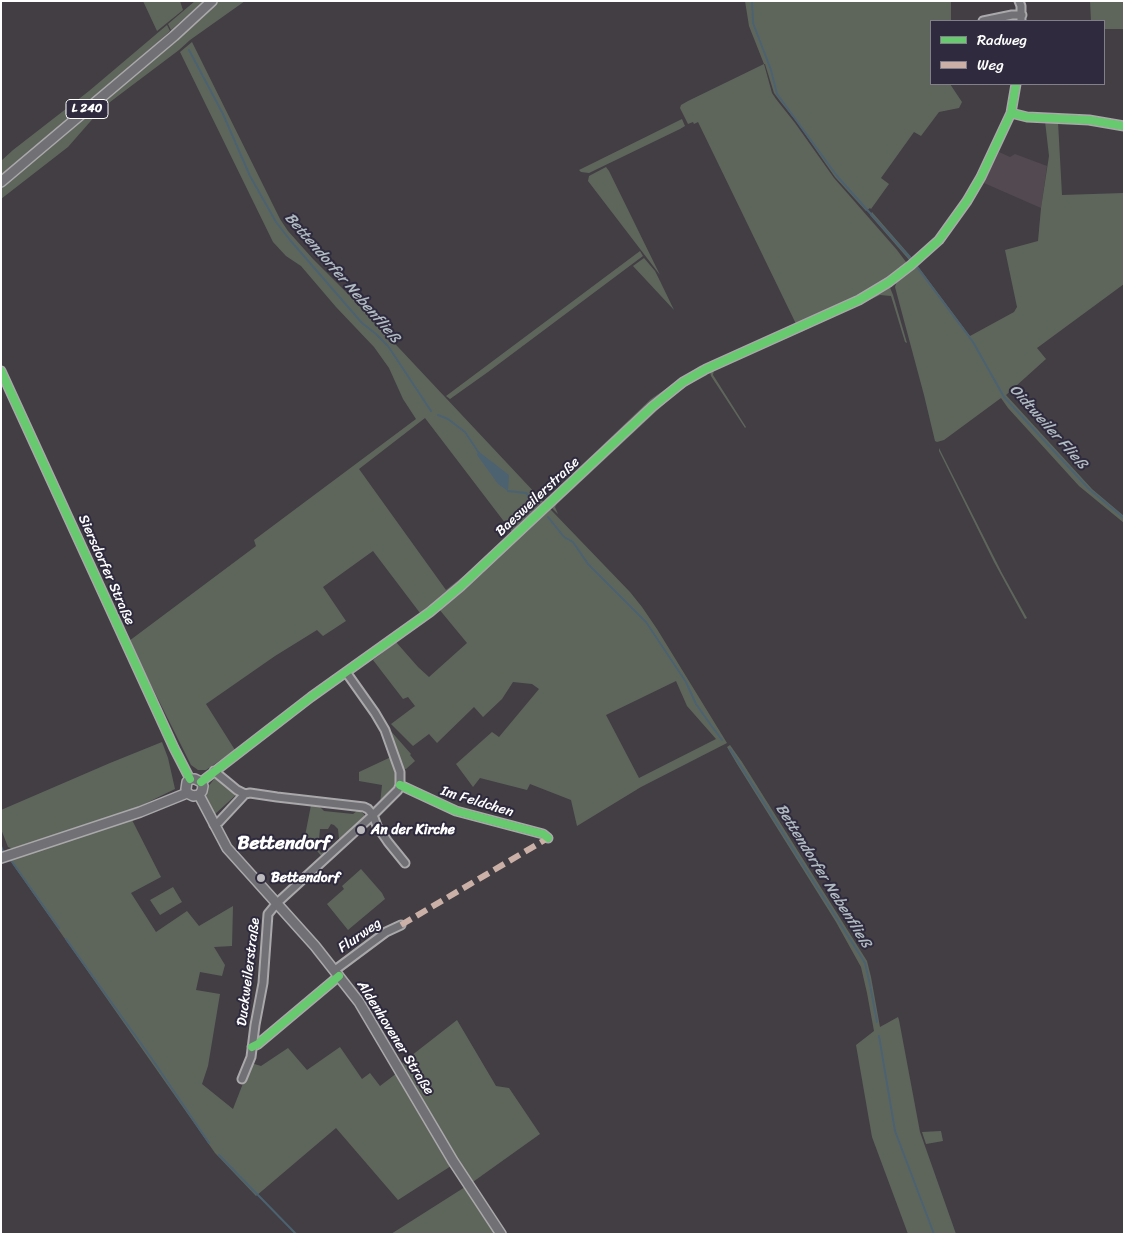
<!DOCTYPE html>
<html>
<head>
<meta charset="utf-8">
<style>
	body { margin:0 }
	#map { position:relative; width:1125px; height:1235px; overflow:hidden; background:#423e44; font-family:Sriracha,sans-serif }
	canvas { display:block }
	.frame { position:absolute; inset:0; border:2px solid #fff; pointer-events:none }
	.legend { position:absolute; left:930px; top:20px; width:175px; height:65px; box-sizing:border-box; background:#2f2a3d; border:1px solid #827f8b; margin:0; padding:6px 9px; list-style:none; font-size:15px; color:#fff }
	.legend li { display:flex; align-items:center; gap:10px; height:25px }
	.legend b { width:25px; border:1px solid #827f8b }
</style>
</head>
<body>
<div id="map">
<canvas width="1125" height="1235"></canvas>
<div class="frame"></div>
<ul class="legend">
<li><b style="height:6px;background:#67ca6e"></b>Radweg</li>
<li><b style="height:6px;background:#cab0a6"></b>Weg</li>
</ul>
</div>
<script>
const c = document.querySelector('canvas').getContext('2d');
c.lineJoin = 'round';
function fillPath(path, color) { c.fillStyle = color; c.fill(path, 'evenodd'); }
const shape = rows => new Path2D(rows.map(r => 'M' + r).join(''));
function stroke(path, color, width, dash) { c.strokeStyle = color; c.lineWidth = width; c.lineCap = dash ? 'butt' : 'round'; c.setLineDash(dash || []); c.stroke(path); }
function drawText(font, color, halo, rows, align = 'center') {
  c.font = font + ' Sriracha,sans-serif'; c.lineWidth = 4; c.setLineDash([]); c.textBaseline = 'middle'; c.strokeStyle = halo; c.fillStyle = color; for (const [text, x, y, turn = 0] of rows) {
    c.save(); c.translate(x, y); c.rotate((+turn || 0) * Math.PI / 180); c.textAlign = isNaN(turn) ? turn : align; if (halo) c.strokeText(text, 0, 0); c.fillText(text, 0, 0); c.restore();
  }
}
fillPath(shape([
	[999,152,1010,157,1015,154,1047,166,1041,208,984,183]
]), '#534a51');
fillPath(shape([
	[143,1,180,1,183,10,157,31],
	[195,1,204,1,171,30,168,24],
	[218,1,245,1,190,40,179,50,110,102,96,115,68,147,1,199,1,185,184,31],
	[745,1,951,1,951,21,931,21,931,84,950,84,962,102,959,108,939,112,921,136,914,132,881,178,889,184,871,209,870,208,866,211,835,177,796,121,780,101,774,93,765,64,764,64,772,93,776,99,795,123,834,178,897,250,906,262,905,266,901,270,879,285,857,297,856,298,797,326,698,122,694,124,693,122,688,124,680,108,681,105,688,101,764,64,749,26],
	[1090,1,1124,1,1124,29,1104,29,1104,21,1091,21],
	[167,25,170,31,126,71,1,176,1,161,13,150,89,91],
	[192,42,280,219,288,231,313,259,353,299,552,511,630,592,642,607,657,629,727,743,641,787,577,826,571,800,530,784,527,790,480,778,473,787,456,764,492,732,499,737,539,689,532,684,513,682,502,699,483,717,474,707,437,743,429,734,413,746,391,724,415,706,408,697,403,699,373,660,396,642,418,667,429,677,467,643,434,603,420,613,373,551,323,587,346,621,323,636,317,630,275,656,206,704,235,750,206,770,198,770,191,765,129,641,256,546,254,540,416,419,403,399,389,368,374,347,336,307,301,266,286,256,273,242,180,52],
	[425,418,512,532,466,574,446,590,359,469],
	[676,681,687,706,716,739,639,778,606,715],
	[682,119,685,126,680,129,589,173,581,172,579,170],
	[1045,121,1058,122,1062,195,1124,193,1124,284,1037,348,1046,359,1006,395,1092,489,1124,516,1124,523,1079,486,1008,408,1001,398,944,440,937,442,935,441,924,395,895,287,897,281,917,265,970,336,1014,312,1017,307,1005,250,1038,241,1041,208,1049,156],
	[606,167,609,171,660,275,588,181,589,176],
	[872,212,913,259,910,261,870,215],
	[640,251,643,256,488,372,450,399,446,396],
	[644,258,655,271,660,281,674,310,633,266],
	[889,285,893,295,907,343,905,342,891,296,880,295,803,331,714,370,713,375,715,378,746,427,745,428,711,376,710,372,711,370],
	[701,365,698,370,659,397,548,500,545,500,651,399],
	[706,372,707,375,693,382,678,392,663,405,557,504,555,507,558,514,552,508,551,506,659,405,677,390],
	[939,448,1002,573,1027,618,1025,619,994,562,943,459,939,451],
	[389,729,411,754,410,755,415,761,406,769,401,768,388,731],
	[162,742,168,758,175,789,130,811,14,849,8,847,1,829,1,810,110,763],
	[730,745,742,762,867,961,871,977,880,1027,898,1017,899,1020,920,1132,956,1234,908,1234,872,1137,856,1045,874,1031,867,993,861,967,836,922,737,764,727,747],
	[391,757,396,772,397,782,393,790,380,804,382,785,359,781,359,772],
	[215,778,237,794,214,815,205,796,207,788],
	[311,805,320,807,324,811,353,814,357,811,361,812,364,814,364,818,341,842,339,839,338,829,334,825,331,824,328,829,320,829,318,849,321,853,326,851,328,853,322,857,305,836],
	[131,818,161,877,131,893,156,932,187,911,199,926,233,906,232,946,214,947,225,965,222,976,200,972,196,990,220,994,208,1066,202,1084,233,1109,251,1063,261,1066,288,1048,307,1070,340,1047,362,1079,370,1073,380,1086,397,1073,451,1166,398,1200,336,1128,256,1196,215,1153,9,859],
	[361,869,382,893,385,899,348,930,327,904,344,889,342,886],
	[173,887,182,902,160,915,150,900],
	[457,1020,496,1086,509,1088,540,1134,470,1184,402,1063],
	[941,1131,943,1141,926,1144,922,1132],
	[465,1187,496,1234,391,1234]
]), '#5e665c');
fillPath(shape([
	[478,451,509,475,508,491,498,484,477,455]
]), '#4c6271');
stroke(shape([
	[752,1,753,23,771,70,777,94,837,176,911,259],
	[189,50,223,114,250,176,276,222,290,240,362,323,376,334,388,346,431,411],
	[917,267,973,342,1004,397,1089,489,1124,518],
	[438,415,448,419,465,432,479,453],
	[508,491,526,493,535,503],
	[548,517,564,537,573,542,588,564,646,622,686,682,696,704,708,721,722,740],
	[730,749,865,963,870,985,877,1022],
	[1,846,3,851],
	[10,859,59,928],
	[66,939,152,1059,209,1143],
	[879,1036,895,1131,934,1234],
	[219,1155,296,1234]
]), '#4c6271', 2);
const minor = shape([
	[1019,1,1021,6,1021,21],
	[983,21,1012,15,1022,15],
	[1011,113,1027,117,1089,120,1124,126],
	[1,371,174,748,190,779],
	[214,771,237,790,245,794],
	[201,782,311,697,430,612,461,586,652,407,683,382,706,369,859,300,889,282,911,265,939,240,967,201,981,177,1011,113,1016,84],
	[400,785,456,811,543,834,548,838],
	[245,794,250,793,277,797,364,807,368,809,373,815,377,826,388,842,405,863],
	[214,825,219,822,245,794],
	[335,970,386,932,401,925],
	[252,1047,258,1044,339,976],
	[242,1079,251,1057,255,1025,263,983,268,914,277,903,373,815,398,790,400,785,400,772,385,730,375,713,346,672]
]);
const major = shape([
	[1,182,174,36,212,1],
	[187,793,186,789,187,782,190,779,195,779,201,782,203,786,202,791,199,795],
	[199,795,227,848,315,946,359,1002,453,1161,501,1234],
	[1,858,140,812,187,793,193,796,199,795]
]);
stroke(minor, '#aaa8ab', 11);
stroke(major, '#aaa8ab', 12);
stroke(minor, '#717074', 7);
stroke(major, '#717074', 9);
stroke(shape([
	[401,925,548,838]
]), '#cab0a6', 6, [12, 6]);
stroke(shape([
	[1011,113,1027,117,1089,120,1124,126],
	[1,371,174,748,190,779],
	[201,782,311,697,430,612,461,586,652,407,683,382,706,369,859,300,889,282,911,265,939,240,967,201,981,177,1011,113,1016,84],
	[400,785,456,811,543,834,548,838],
	[252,1047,258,1044,339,976]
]), '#67ca6e', 8);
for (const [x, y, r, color] of [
	[361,830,5,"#bdbbbe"],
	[261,878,5,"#bdbbbe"]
]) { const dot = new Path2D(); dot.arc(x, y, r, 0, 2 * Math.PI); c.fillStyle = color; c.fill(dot); stroke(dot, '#2f2a3d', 2); }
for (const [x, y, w] of [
	[87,109,42]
]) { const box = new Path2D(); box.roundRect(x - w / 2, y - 9.5, w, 19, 4); c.fillStyle = '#2f2a3d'; c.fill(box); stroke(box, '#fff', 1); }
drawText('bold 12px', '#fff', null, [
	["L 240",87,109]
]);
drawText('14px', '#fff', '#2f2a3d', [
	["Baesweilerstraße",538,497,-43],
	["Siersdorfer Straße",106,570,66],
	["Im Feldchen",477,802,17],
	["Flurweg",360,936,-35],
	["Duckweilerstraße",249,972,-83],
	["Aldenhovener Straße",395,1038,58]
]);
drawText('bold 14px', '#fff', '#2f2a3d', [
	["An der Kirche",371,830],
	["Bettendorf",271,878]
], 'left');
drawText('italic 15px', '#afbac1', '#2f2a3d', [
	["Bettendorfer Nebenfließ",342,278,49],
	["Oidtweiler Fließ",1048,427,48],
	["Bettendorfer Nebenfließ",823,876,58]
]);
drawText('bold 19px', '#fff', '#2f2a3d', [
	["Bettendorf",284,844]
]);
</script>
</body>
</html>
